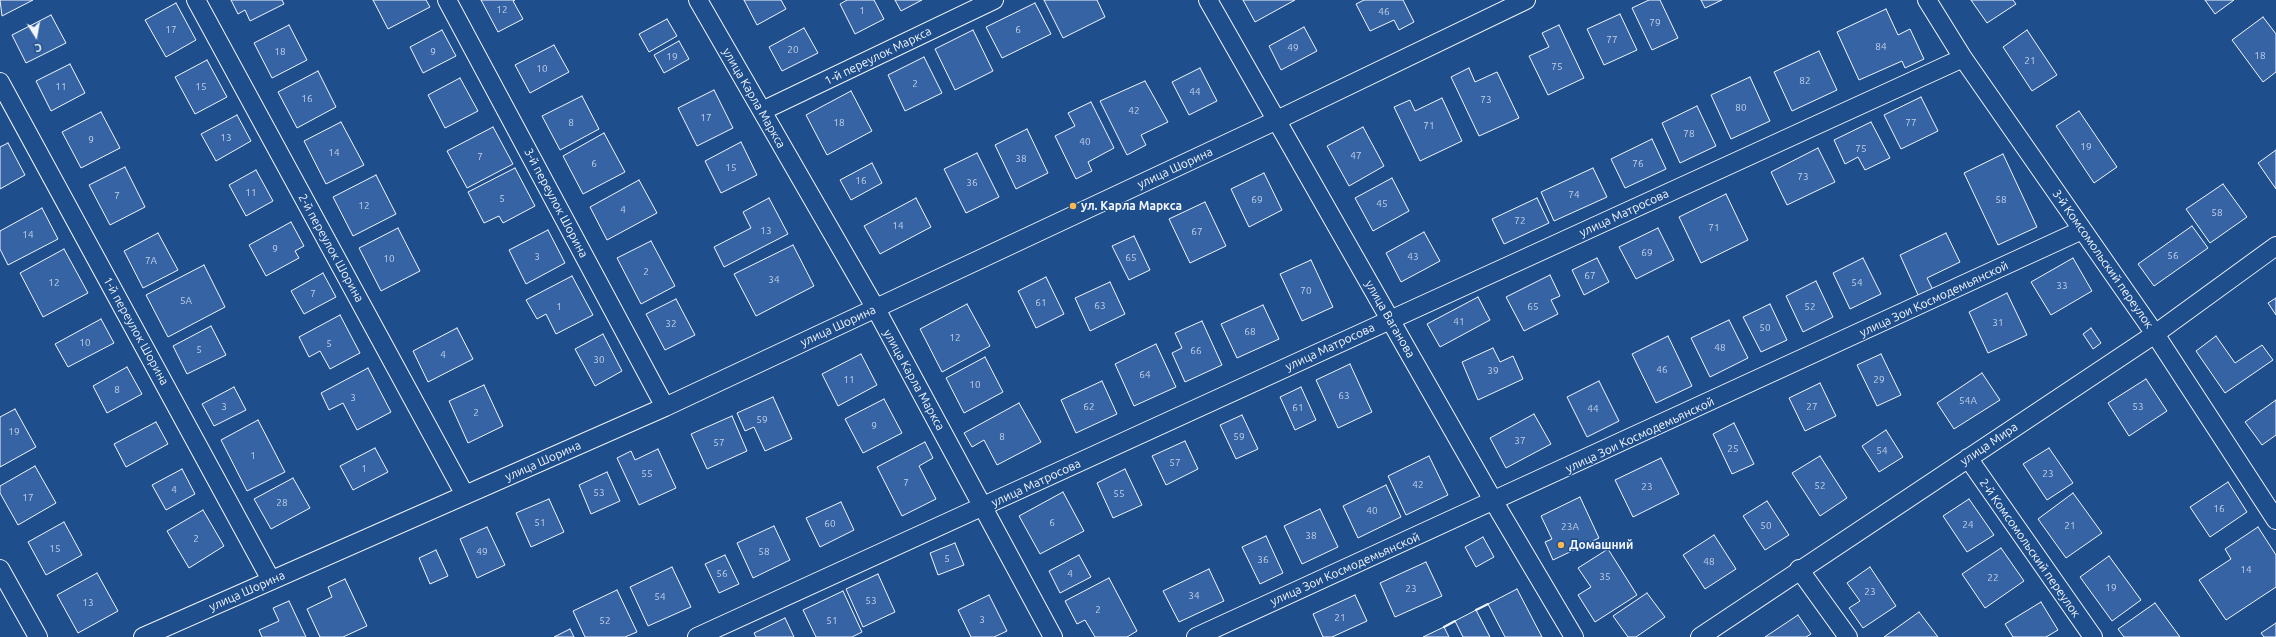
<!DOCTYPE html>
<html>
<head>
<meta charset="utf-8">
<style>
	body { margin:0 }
	#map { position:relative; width:2276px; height:637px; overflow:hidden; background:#1f4e8c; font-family:Ubuntu,sans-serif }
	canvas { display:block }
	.north { position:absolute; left:16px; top:16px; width:40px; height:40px; -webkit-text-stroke:3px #1f4e8c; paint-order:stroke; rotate:169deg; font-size:11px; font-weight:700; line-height:16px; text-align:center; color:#f2f6ff }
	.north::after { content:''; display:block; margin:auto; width:14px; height:18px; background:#f2f6ff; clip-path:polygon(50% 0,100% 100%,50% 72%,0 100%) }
</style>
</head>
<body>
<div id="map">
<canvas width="2276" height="637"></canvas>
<div class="north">С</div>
</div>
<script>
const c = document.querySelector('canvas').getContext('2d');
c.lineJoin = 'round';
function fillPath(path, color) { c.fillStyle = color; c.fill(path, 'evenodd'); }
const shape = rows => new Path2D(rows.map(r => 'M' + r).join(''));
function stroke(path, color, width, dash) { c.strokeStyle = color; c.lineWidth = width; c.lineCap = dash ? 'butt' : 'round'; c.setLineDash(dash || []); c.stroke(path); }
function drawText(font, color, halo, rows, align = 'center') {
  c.font = font + ' Ubuntu,sans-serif'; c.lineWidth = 3; c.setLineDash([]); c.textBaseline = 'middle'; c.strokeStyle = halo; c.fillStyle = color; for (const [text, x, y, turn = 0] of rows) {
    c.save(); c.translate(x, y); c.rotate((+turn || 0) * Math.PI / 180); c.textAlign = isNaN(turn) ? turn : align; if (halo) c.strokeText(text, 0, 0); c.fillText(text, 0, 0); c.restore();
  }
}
const building = shape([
	[0,0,33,0,2,16,0,0],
	[231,0,282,0,284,4,250,21,245,10,238,14,231,0],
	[373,0,426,0,430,7,388,29,373,0],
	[481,0,515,0,513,1,523,19,498,32,481,0],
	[744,0,781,0,786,9,757,25,744,0],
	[847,0,874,0,884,19,855,34,840,4,847,0],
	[895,0,922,0,901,11,895,0],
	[1044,0,1097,0,1105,17,1063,38,1044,0],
	[1243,0,1295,0,1255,22,1243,0],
	[1364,0,1403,0,1414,22,1399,30,1394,20,1370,31,1356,4,1364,0],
	[1649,0,1660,0,1678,38,1652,50,1632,8,1649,0],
	[1701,0,1722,0,1705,8,1701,0],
	[1971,0,2013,0,2016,4,1987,23,1971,0],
	[2205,0,2234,0,2215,14,2205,0],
	[176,3,196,40,166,57,145,20,176,3],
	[1035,3,1051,34,1002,58,986,27,1035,3],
	[1886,9,1898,35,1910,29,1924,59,1905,68,1902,61,1859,80,1837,32,1886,9],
	[1620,14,1637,50,1604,65,1587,29,1620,14],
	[51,15,66,43,26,63,12,35,51,15],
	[2263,17,2276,34,2276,72,2263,82,2232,40,2263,17],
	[667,19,677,36,649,52,639,34,667,19],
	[289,25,307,60,272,78,254,43,289,25],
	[1559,25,1584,78,1548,95,1529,56,1549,47,1542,33,1559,25],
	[1304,27,1317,51,1281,70,1269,46,1304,27],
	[804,28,818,53,782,71,769,47,804,28],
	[442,30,456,56,423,73,410,47,442,30],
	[973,30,993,71,955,90,935,49,973,30],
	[2027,30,2057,75,2032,91,2003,47,2027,30],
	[679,41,689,59,664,73,654,55,679,41],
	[554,45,569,72,530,93,515,65,554,45],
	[1819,51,1837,90,1792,111,1774,72,1819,51],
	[924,57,942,93,905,111,888,75,924,57],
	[207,60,227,97,195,114,175,77,207,60],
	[70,64,85,93,51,111,36,81,70,64],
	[1200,68,1217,101,1189,115,1172,82,1200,68],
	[1469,68,1475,82,1497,72,1519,118,1479,136,1451,77,1469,68],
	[318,71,336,107,297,128,278,92,318,71],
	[1750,77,1770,121,1731,139,1711,95,1750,77],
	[460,78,478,111,445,128,428,95,460,78],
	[1145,81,1168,122,1141,135,1146,145,1127,155,1100,101,1145,81],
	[714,90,733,128,697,146,678,108,714,90],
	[851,91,872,131,827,155,806,115,851,91],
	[582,96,599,129,560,150,542,116,582,96],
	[1921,97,1938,131,1901,149,1884,115,1921,97],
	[1442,98,1462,141,1420,161,1394,107,1410,100,1415,111,1442,98],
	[1091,102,1114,148,1088,162,1092,171,1076,179,1055,136,1075,126,1068,113,1091,102],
	[1697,106,1716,146,1680,163,1662,123,1697,106],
	[2079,111,2117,167,2094,183,2056,126,2079,111],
	[101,112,120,148,81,168,62,132,101,112],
	[237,115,251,141,216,161,201,134,237,115],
	[341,122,364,165,326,184,304,141,341,122],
	[1871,122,1890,158,1865,170,1858,157,1845,164,1834,140,1871,122],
	[493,127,513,164,467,188,447,151,493,127],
	[1363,127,1384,166,1349,186,1327,146,1363,127],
	[1027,129,1048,173,1016,189,995,145,1027,129],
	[604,133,625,172,583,194,563,156,604,133],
	[1652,139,1666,169,1625,188,1611,159,1652,139],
	[741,142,757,175,721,193,705,161,741,142],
	[8,143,25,175,0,189,0,147,8,143],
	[1818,148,1835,182,1787,205,1771,172,1818,148],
	[2276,150,2276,189,2258,163,2276,150],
	[977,153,999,197,966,213,944,169,977,153],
	[2003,154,2037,227,1998,245,1964,173,2003,154],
	[872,163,882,183,851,200,840,180,872,163],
	[125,167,145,207,110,225,89,185,125,167],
	[515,168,535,206,503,223,499,216,484,223,468,192,515,168],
	[1593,168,1607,197,1554,221,1541,192,1593,168],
	[256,170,273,201,246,216,229,185,256,170],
	[1264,173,1282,210,1249,227,1231,189,1264,173],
	[376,175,396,214,353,236,333,197,376,175],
	[1392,178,1409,211,1373,231,1355,198,1392,178],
	[639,180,657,213,607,240,590,207,639,180],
	[2223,184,2247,217,2210,243,2186,209,2223,184],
	[1726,194,1748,240,1701,263,1679,217,1726,194],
	[769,198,788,234,724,267,714,247,751,228,743,212,769,198],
	[916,198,931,227,880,254,864,226,916,198],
	[1537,198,1549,223,1504,244,1492,219,1537,198],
	[1205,202,1226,246,1190,263,1169,219,1205,202],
	[42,208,58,239,8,265,0,249,0,231,42,208],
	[291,222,304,246,295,251,299,258,266,276,249,245,291,222],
	[2192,226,2208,248,2154,286,2138,264,2192,226],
	[398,228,420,271,381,291,359,248,398,228],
	[1658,228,1674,260,1636,279,1619,247,1658,228],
	[548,230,565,263,526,284,509,250,548,230],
	[1424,232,1440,261,1401,282,1386,253,1424,232],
	[158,233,178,270,143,288,124,251,158,233],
	[1946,233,1960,262,1927,278,1933,290,1919,297,1900,255,1946,233],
	[1134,236,1150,270,1129,280,1112,246,1134,236],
	[651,241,675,286,641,304,617,258,651,241],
	[793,245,814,286,756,316,734,274,793,245],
	[64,249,88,293,43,317,20,273,64,249],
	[1597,258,1609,282,1584,295,1572,270,1597,258],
	[1863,258,1881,294,1850,309,1833,273,1863,258],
	[2073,258,2092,291,2051,315,2031,282,2073,258],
	[1311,260,1333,307,1302,321,1280,274,1311,260],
	[204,265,225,307,168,337,146,295,204,265],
	[323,273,336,297,304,314,291,291,323,273],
	[1550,275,1560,296,1551,300,1558,314,1524,331,1506,297,1550,275],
	[572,276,593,315,556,334,546,314,537,319,526,300,572,276],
	[1046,277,1064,314,1036,328,1018,291,1046,277],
	[1816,281,1833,317,1803,332,1786,296,1816,281],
	[1110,282,1125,314,1090,331,1075,298,1110,282],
	[2007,293,2027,335,1988,353,1969,312,2007,293],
	[1478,297,1490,320,1440,347,1427,324,1478,297],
	[2276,298,2276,315,2268,303,2276,298],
	[676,299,695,335,665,350,646,314,676,299],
	[967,304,990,346,942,372,920,329,967,304],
	[1770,304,1787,340,1761,352,1743,317,1770,304],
	[1263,305,1279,339,1237,358,1221,324,1263,305],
	[340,315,360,353,330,369,320,351,309,357,299,337,340,315],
	[101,319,114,343,68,367,55,344,101,319],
	[1729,320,1748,358,1710,377,1691,338,1729,320],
	[1202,321,1222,365,1185,382,1172,353,1182,348,1175,333,1202,321],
	[211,326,226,355,187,374,173,346,211,326],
	[457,328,473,359,428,382,413,351,457,328],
	[2091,328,2101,343,2093,349,2083,334,2091,328],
	[603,334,622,371,595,386,575,349,603,334],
	[1668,336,1692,386,1656,403,1632,354,1668,336],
	[2216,336,2235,363,2262,345,2273,360,2225,393,2196,351,2216,336],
	[1156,344,1176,387,1134,406,1115,364,1156,344],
	[1493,348,1500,362,1513,356,1523,379,1478,400,1462,362,1493,348],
	[861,354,877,385,838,406,822,374,861,354],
	[1881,354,1901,395,1877,406,1857,365,1881,354],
	[985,357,1003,392,964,413,946,378,985,357],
	[1350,364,1372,412,1338,428,1316,380,1350,364],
	[127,367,142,394,107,413,93,386,127,367],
	[368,368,391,412,357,430,343,403,329,410,321,393,368,368],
	[1982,373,2000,400,1954,429,1937,403,1982,373],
	[2146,379,2167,411,2129,436,2108,403,2146,379],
	[1102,381,1117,414,1076,433,1061,400,1102,381],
	[1599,381,1619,421,1587,437,1567,397,1599,381],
	[1820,383,1836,416,1805,431,1789,398,1820,383],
	[484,385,503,426,468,443,449,401,484,385],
	[234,387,246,410,214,426,202,404,234,387],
	[1301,387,1316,420,1295,430,1280,397,1301,387],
	[773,397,792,439,765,451,754,427,745,431,737,413,773,397],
	[884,399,902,433,863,453,845,419,884,399],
	[2276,400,2276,435,2262,445,2245,422,2276,400],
	[1019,403,1041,442,997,465,984,440,972,447,964,433,1019,403],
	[15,409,36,447,0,467,0,417,15,409],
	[1534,414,1551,444,1506,468,1490,438,1534,414],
	[1242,415,1258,449,1236,459,1220,425,1242,415],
	[732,416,747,451,707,469,691,434,732,416],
	[258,420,285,472,247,491,221,440,258,420],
	[156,422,168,444,126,467,114,444,156,422],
	[1734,423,1754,464,1732,474,1713,434,1734,423],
	[1886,430,1903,457,1879,472,1862,446,1886,430],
	[1185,441,1198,469,1166,485,1152,456,1185,441],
	[925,442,933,458,919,466,936,499,902,516,877,467,925,442],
	[375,448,388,472,353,490,340,466,375,448],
	[2049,448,2073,483,2047,500,2023,464,2049,448],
	[658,449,676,488,639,505,617,458,631,451,635,460,658,449],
	[1429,456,1448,495,1406,515,1388,476,1429,456],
	[1820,456,1847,498,1820,516,1792,473,1820,456],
	[1661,458,1679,494,1633,517,1615,480,1661,458],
	[35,466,56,503,18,525,0,493,0,486,35,466],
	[182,469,195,494,166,510,152,485,182,469],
	[1125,469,1142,505,1113,518,1097,483,1125,469],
	[607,472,620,501,591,514,579,485,607,472],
	[293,478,310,508,271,529,254,499,293,478],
	[2228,482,2247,512,2210,537,2190,507,2228,482],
	[1386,485,1401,517,1358,538,1343,506,1386,485],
	[1063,492,1084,531,1040,554,1019,516,1063,492],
	[2073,493,2102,533,2066,558,2038,519,2073,493],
	[1580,497,1599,538,1553,560,1545,542,1552,539,1541,516,1580,497],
	[549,499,564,532,531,547,516,513,549,499],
	[1969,499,1994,535,1967,552,1943,516,1969,499],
	[1767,501,1789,535,1765,550,1743,516,1767,501],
	[841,502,854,530,820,547,806,518,841,502],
	[1320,509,1338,547,1302,564,1284,526,1320,509],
	[203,510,224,546,189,568,167,531,203,510],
	[64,522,82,555,46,575,28,542,64,522],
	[774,526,790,560,753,578,737,543,774,526],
	[487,527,505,565,477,578,460,539,487,527],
	[2258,527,2276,555,2276,587,2226,620,2199,580,2231,559,2225,549,2258,527],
	[1714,535,1736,569,1705,589,1683,555,1714,535],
	[1266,536,1283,573,1260,584,1242,547,1266,536],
	[1483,537,1494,557,1476,567,1465,547,1483,537],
	[955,543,964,565,938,575,930,553,955,543],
	[2001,548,2024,581,1985,608,1962,574,2001,548],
	[1608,549,1637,595,1595,622,1578,595,1591,587,1578,568,1608,549],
	[436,550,448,576,430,584,419,558,436,550],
	[725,555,739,584,719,593,705,564,725,555],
	[1079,555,1091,577,1060,593,1049,571,1079,555],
	[2109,556,2141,600,2112,621,2080,577,2109,556],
	[1426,562,1442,596,1395,617,1380,583,1426,562],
	[672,567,691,607,648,626,630,587,672,567],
	[1870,567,1896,606,1863,628,1849,608,1860,601,1847,583,1870,567],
	[1209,569,1224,601,1179,622,1163,591,1209,569],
	[97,573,118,611,78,633,57,595,97,573],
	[878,574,895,612,863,627,846,589,878,574],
	[1109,578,1137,631,1127,637,1095,637,1085,620,1077,624,1065,601,1109,578],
	[345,579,367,626,343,637,320,637,307,609,332,597,328,587,345,579],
	[1517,589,1542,637,1505,637,1488,604,1517,589],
	[617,590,637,632,625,637,585,637,573,611,617,590],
	[843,591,862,632,852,637,816,637,803,610,843,591],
	[1647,593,1665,617,1636,637,1628,637,1613,616,1647,593],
	[989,595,1007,631,994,637,971,637,958,610,989,595],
	[1355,595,1367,621,1332,637,1323,637,1313,614,1355,595],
	[289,601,306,637,262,637,259,630,279,621,273,608,289,601],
	[2041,602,2058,630,2046,637,2013,637,2005,624,2041,602],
	[2155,603,2180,637,2124,637,2118,629,2155,603],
	[1476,610,1490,637,1463,637,1455,621,1476,610],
	[1919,612,1938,637,1884,637,1919,612],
	[1798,615,1811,634,1806,637,1765,637,1798,615],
	[785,618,794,637,756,637,754,633,785,618],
	[2276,623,2276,637,2264,637,2261,633,2276,623],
	[1444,627,1449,637,1423,637,1444,627],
	[570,629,574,637,554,637,570,629]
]);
fillPath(building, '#3563a3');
stroke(building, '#f2f6ff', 1);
const street = shape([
	[196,0,465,495],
	[447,0,665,407],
	[698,0,876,309,1053,637],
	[1208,0,1494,502,1574,637],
	[1927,0,1963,58,2155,334,2276,520],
	[0,82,271,580],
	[762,111,994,0],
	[1968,458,2093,637],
	[0,569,38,637],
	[1799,569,1848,637],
	[143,637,665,407,1277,120,1526,0],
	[697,637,1963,58],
	[1196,637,2082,230],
	[1700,637,2155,334,2276,246]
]);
stroke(street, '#f2f6ff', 20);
stroke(street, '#1f4e8c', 18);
stroke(shape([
	[1476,610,1488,604],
	[1444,627,1455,621]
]), '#f2f6ff', 2);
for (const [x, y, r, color] of [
	[1073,206,4,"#ffb74d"],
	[1561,545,4,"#ffb74d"]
]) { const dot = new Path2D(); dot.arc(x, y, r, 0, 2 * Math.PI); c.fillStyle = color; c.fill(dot); stroke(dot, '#1f4e8c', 1.5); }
drawText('10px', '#c3d1e8', null, [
	["12",502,10],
	["1",862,11],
	["46",1384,12],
	["79",1655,23],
	["17",171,30],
	["6",1018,30],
	["77",1612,40],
	["84",1881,47],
	["49",1293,48],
	["20",793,50],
	["18",280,52],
	["9",433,52],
	["18",2260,56],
	["19",672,57],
	["21",2030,61],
	["75",1557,67],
	["10",542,69],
	["82",1805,81],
	["2",915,84],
	["11",61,87],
	["15",201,87],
	["44",1195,92],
	["16",307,99],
	["73",1486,100],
	["80",1741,108],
	["42",1134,111],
	["17",706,118],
	["8",571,123],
	["18",839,123],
	["77",1911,123],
	["71",1429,126],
	["78",1689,134],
	["13",226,138],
	["9",91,140],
	["40",1085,142],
	["19",2086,147],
	["75",1861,149],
	["14",334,153],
	["47",1356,156],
	["7",480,157],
	["38",1021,159],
	["6",594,164],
	["76",1638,164],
	["15",731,168],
	["73",1803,177],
	["16",861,181],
	["36",972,183],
	["11",251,193],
	["74",1574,195],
	["7",117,196],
	["5",502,199],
	["69",1257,200],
	["58",2001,200],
	["45",1382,204],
	["12",364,206],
	["4",623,210],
	["58",2217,213],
	["72",1520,221],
	["14",898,226],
	["71",1714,228],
	["13",766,231],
	["67",1197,232],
	["14",28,235],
	["9",275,249],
	["69",1647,253],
	["56",2173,256],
	["3",537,257],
	["43",1413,257],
	["65",1131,258],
	["10",389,259],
	["7А",151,261],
	["2",646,272],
	["67",1590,276],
	["34",774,280],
	["12",54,283],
	["54",1857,283],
	["33",2062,286],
	["70",1306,291],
	["7",313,294],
	["5А",186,301],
	["61",1041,303],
	["63",1100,306],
	["1",559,307],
	["65",1533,307],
	["52",1810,307],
	["41",1459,322],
	["31",1998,323],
	["32",671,324],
	["50",1765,328],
	["68",1250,332],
	["12",955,338],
	["10",85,343],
	["5",329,344],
	["48",1720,348],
	["5",199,350],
	["66",1196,351],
	["4",443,355],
	["30",599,360],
	["46",1662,370],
	["39",1493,371],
	["64",1145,375],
	["11",849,380],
	["29",1879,380],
	["10",975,385],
	["8",117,390],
	["63",1344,396],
	["3",353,398],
	["54А",1968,401],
	["3",224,407],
	["62",1089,407],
	["27",1812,407],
	["53",2138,407],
	["61",1298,408],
	["44",1593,409],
	["2",476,413],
	["59",762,420],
	["9",874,426],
	["19",14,432],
	["8",1002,437],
	["59",1239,437],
	["37",1520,441],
	["57",719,443],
	["25",1733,449],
	["54",1882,451],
	["1",253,456],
	["57",1175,463],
	["1",364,469],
	["55",647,474],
	["23",2048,474],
	["7",906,483],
	["42",1418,485],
	["52",1820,486],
	["23",1647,487],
	["4",174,490],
	["53",599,493],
	["55",1119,494],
	["17",28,498],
	["28",282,503],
	["16",2219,509],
	["40",1372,511],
	["51",540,523],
	["6",1052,523],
	["60",830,524],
	["24",1968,525],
	["50",1766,526],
	["21",2070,526],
	["23А",1570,527],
	["38",1311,536],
	["2",196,539],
	["15",55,549],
	["49",482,552],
	["58",764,552],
	["5",947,559],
	["36",1263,560],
	["48",1709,562],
	["14",2246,570],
	["56",722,574],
	["4",1070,574],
	["35",1605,577],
	["22",1993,578],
	["19",2111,588],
	["23",1411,589],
	["23",1870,592],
	["34",1194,596],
	["54",660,597],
	["53",871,601],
	["13",88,603],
	["2",1098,610],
	["21",1340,618],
	["3",982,620],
	["52",605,621],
	["51",832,621]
]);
drawText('12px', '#f2f6ff', '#1f4e8c', [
	["1-й переулок Маркса",878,56,-26],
	["улица Карла Маркса",754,98,60],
	["улица Шорина",1175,168,-25],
	["3-й переулок Шорина",556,203,62],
	["улица Матросова",1624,213,-25],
	["2-й переулок Шорина",331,248,61],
	["3-й Комсомольский переулок",2103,259,55],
	["улица Зои Космодемьянской",1934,299,-25],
	["улица Ваганова",1390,319,60],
	["улица Шорина",838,326,-25],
	["1-й переулок Шорина",136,331,61],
	["улица Матросова",1330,347,-25],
	["улица Карла Маркса",914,380,61],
	["улица Зои Космодемьянской",1640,435,-25],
	["улица Мира",1989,444,-34],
	["улица Шорина",543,461,-24],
	["улица Матросова",1036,483,-25],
	["2-й Комсомольский переулок",2030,548,55],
	["улица Зои Космодемьянской",1345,569,-24],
	["улица Шорина",247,591,-24]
]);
drawText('bold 12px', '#f2f6ff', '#1f4e8c', [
	["ул. Карла Маркса",1081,206],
	["Домашний",1569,545]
], 'left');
</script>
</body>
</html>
